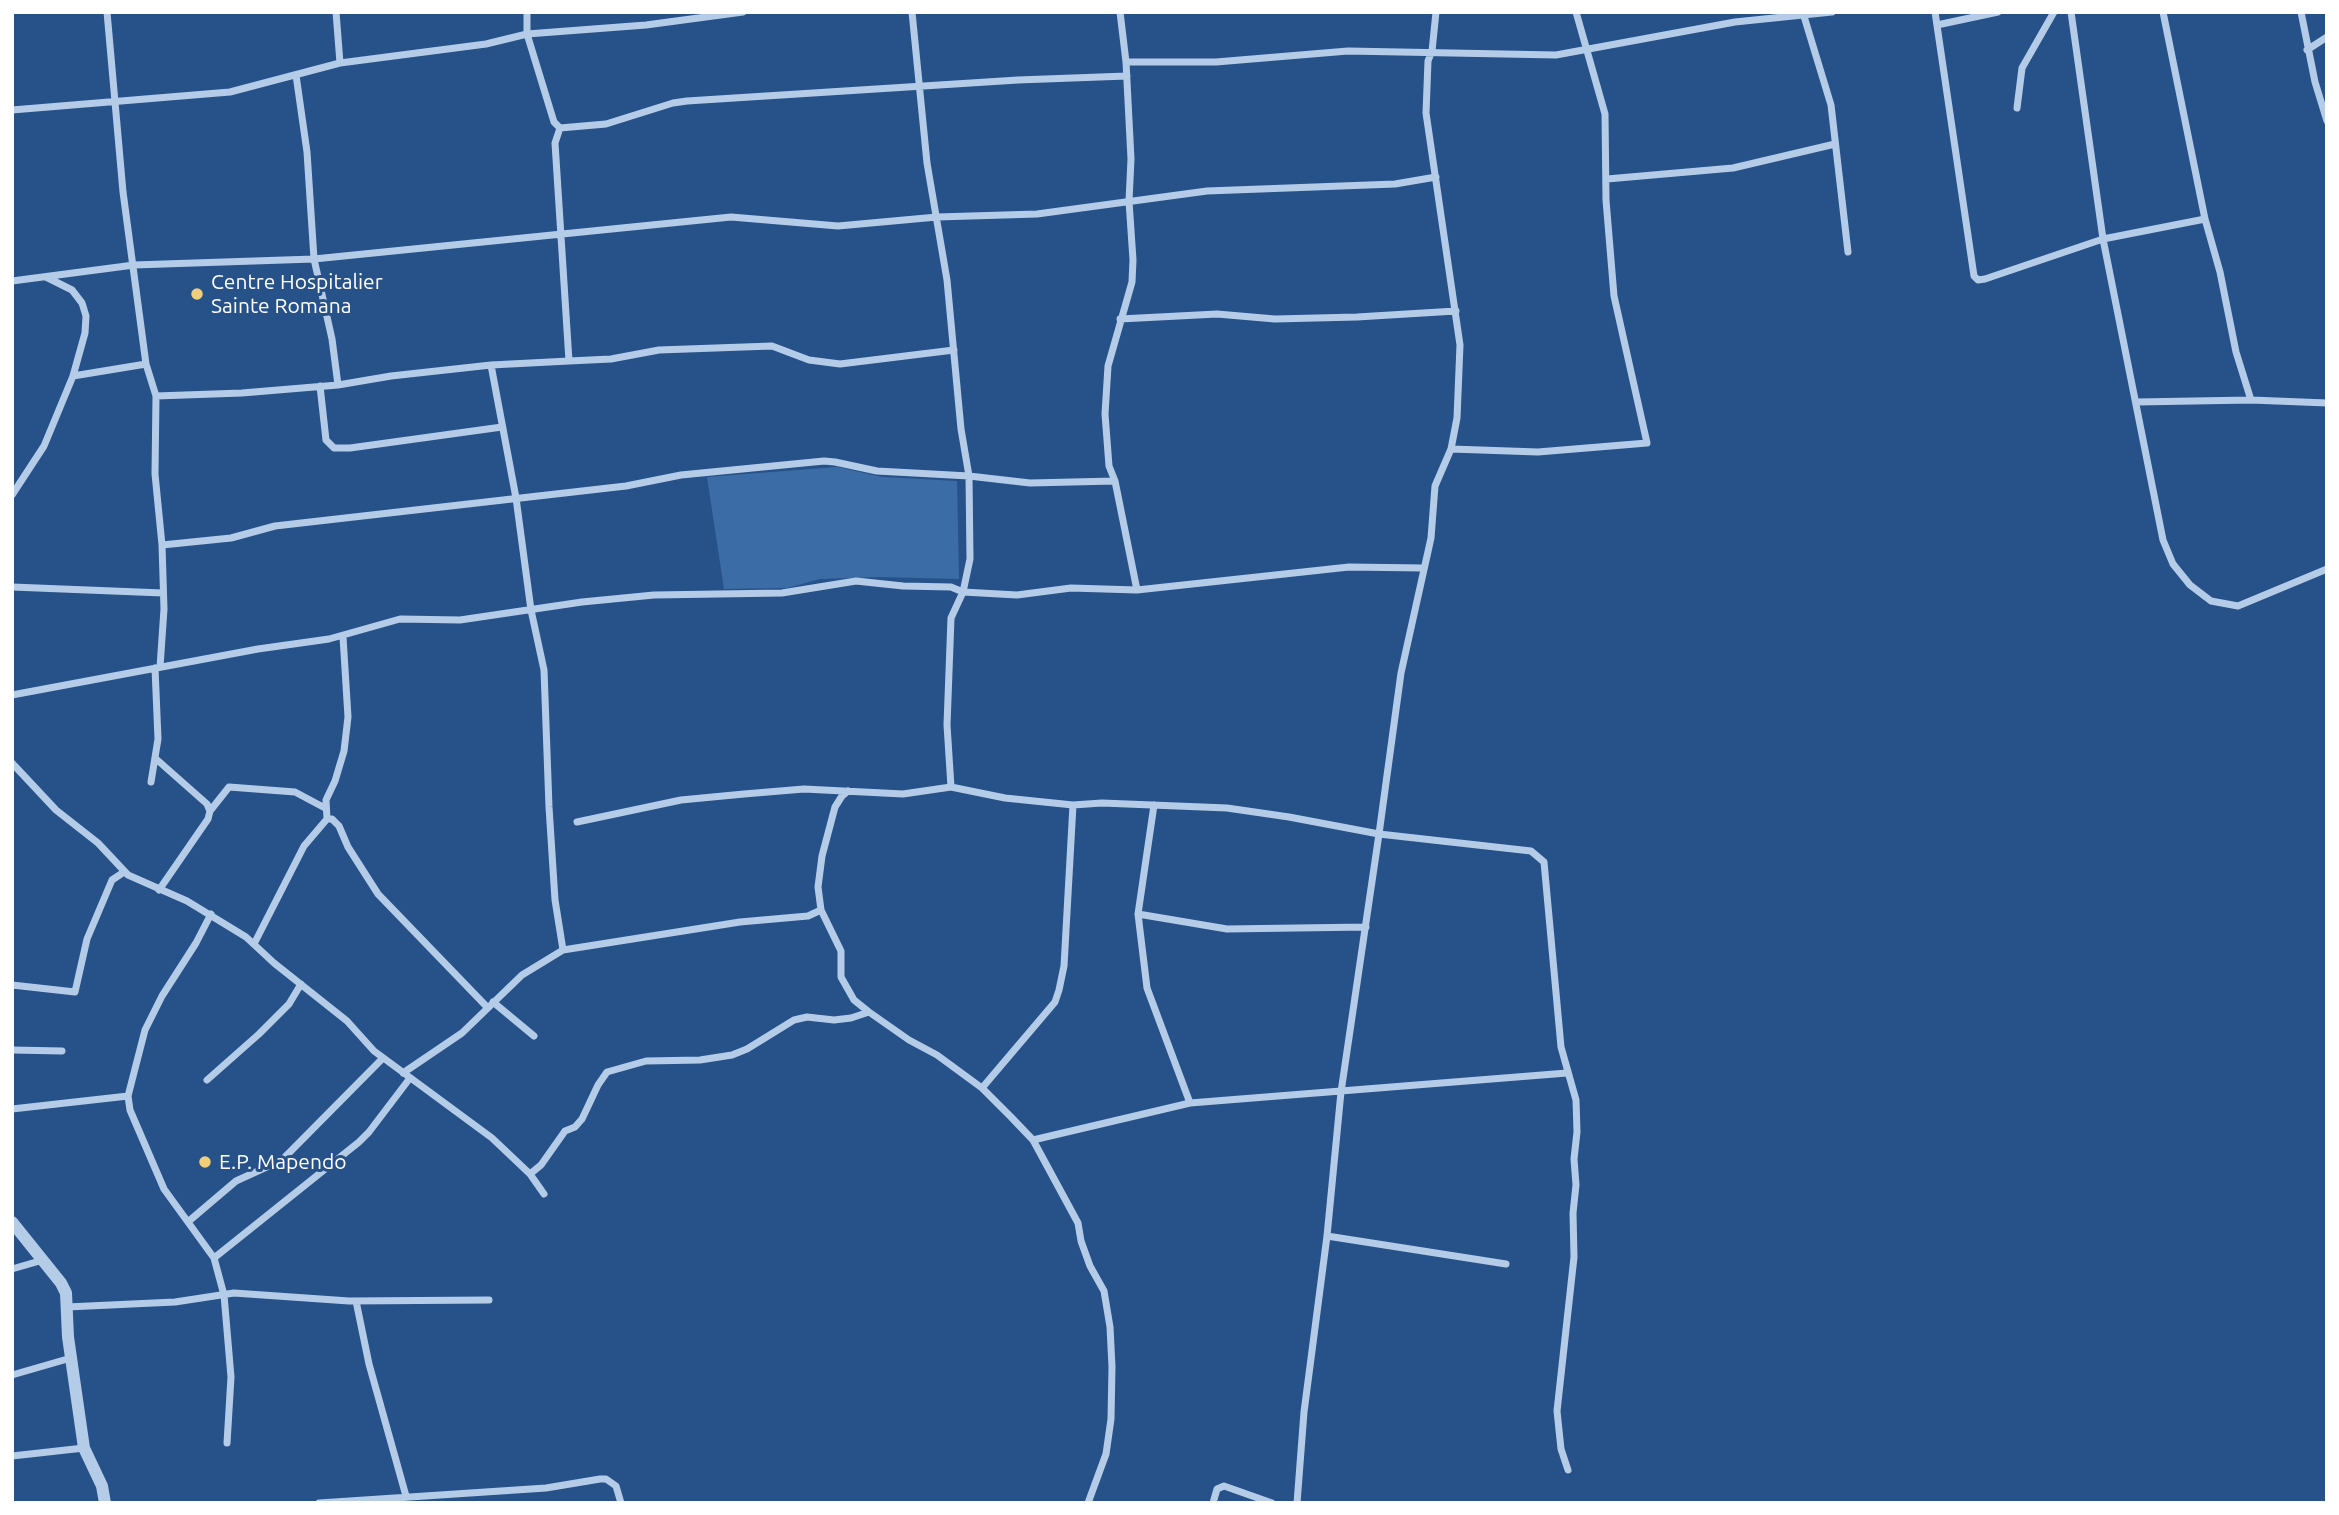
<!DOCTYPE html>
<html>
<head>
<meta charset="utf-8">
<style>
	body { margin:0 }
	#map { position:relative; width:2339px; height:1515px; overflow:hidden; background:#275289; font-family:Ubuntu,sans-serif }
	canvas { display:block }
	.frame { position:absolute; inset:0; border:14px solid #fff; pointer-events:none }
</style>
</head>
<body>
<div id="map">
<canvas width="2339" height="1515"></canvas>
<div class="frame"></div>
</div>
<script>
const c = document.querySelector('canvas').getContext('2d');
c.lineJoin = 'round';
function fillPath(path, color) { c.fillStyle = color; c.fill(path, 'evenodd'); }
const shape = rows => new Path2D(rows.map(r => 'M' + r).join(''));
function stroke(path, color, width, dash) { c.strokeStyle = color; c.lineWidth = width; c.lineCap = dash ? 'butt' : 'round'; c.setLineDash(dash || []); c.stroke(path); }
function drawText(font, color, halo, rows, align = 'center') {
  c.font = font + ' Ubuntu,sans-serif'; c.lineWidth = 6; c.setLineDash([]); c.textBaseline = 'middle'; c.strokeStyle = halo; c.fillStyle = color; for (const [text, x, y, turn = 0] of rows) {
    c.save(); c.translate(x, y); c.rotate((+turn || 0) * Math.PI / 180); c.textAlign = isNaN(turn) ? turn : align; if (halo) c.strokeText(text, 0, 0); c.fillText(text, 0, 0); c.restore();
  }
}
fillPath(shape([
	[837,467,882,477,957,481,959,579,879,577,820,579,787,588,724,589,707,477]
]), '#3c6ca6');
stroke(shape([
	[107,12,123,192,146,364,156,396,155,474,162,545,164,609,160,667],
	[336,12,340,63],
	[527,12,527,34,554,122,560,128,606,124,673,103,687,101,1018,80,1127,76],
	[912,12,927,163,947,280,961,429,969,476,970,559,963,592,951,618,947,725,951,787],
	[1120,12,1126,62,1131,159,1129,201,1133,260,1132,282,1108,366,1105,414,1109,466,1115,481,1137,590],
	[1436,12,1432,51,1428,61,1426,113,1460,345,1457,418,1451,449,1435,486,1431,538,1401,673,1379,834,1531,851,1544,862,1561,1047,1576,1100,1577,1132,1574,1159,1576,1185,1573,1213,1574,1257,1557,1411,1561,1449,1568,1470],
	[1935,12,1974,276,1978,280,1985,279,2103,239,2205,219,2220,272,2236,352,2251,400,2327,403],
	[2071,12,2103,239,2163,540,2173,564,2190,585,2211,601,2238,606,2327,569],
	[2163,12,2205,219],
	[2301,12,2315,82,2327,121],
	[1803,13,1831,105,1848,252],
	[1937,25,1998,12],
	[2307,50,2327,37],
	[1126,62,1216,62,1348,51,1556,55,1735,22,1832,12],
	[296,75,307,152,314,259,332,339,338,385],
	[2017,108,2022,68,2054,12],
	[12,110,230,92,340,63,486,44,527,34,646,25,743,12],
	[560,128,555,143,569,361,491,365,516,498,531,610,544,670,549,807,555,900,563,950],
	[1607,179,1733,168,1835,144],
	[12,281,134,265,314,259,731,217,838,226,937,217,1037,214,1207,191,1395,184,1436,177],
	[1120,319,1217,314,1275,319,1357,317,1456,311],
	[569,361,611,359,659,350,772,346,809,360,840,364,954,350],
	[73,376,146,364],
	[320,386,326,440,334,448,350,448,502,427],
	[156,396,242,393,338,385,391,376,491,365],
	[2137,402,2251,400],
	[1451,449,1538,452,1647,443,1614,296,1606,200,1605,114,1576,12],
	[12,495,44,446,73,376,85,333,86,316,82,303,72,290,46,277],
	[162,545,231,538,275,526,626,486,681,475,824,461,835,462,877,471,969,476,1030,483,1115,481],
	[12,587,163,593],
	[12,695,258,649,329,639,400,619,460,620,582,602,654,595,782,593,856,581,903,586,951,587,963,592,1017,595,1071,588,1137,590,1349,567,1423,568],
	[155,758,207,804,210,811,208,819,159,890],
	[12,763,56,810,98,843,128,875,187,901,246,937,274,963,347,1021,374,1051,492,1138,530,1174,544,1194],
	[151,782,158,739,155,668],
	[848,791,842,796,835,807,822,856,818,887,821,910,841,951,841,977,854,1000,869,1012],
	[1154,805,1138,914,1147,988,1190,1103],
	[210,811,229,787,295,792,325,808],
	[327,819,326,800,335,781,344,751,348,717,343,637],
	[577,822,681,800,744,794,804,789,903,794,951,787,1005,798,1073,805,1102,803,1227,808,1289,817,1379,834,1341,1092,1327,1236,1304,1412,1297,1503],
	[211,914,196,943,162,996,145,1030,128,1096,130,1110,164,1189,214,1258,224,1295,231,1377,227,1443],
	[1138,914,1227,929,1366,927],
	[254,944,304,846,327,819,332,819,339,826,348,847,378,894,488,1008],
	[12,985,75,992,87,939,112,880,124,872],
	[493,1002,534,1036],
	[12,1050,62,1051],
	[403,1073,462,1033,522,975,563,950,740,922,808,916,821,910],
	[207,1080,259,1034,289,1004,301,984],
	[982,1088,1055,1002,1059,990,1064,966,1073,805],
	[12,1109,128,1096],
	[1033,1140,1190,1103,1567,1073],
	[530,1174,541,1165,565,1131,575,1127,582,1119,598,1085,607,1072,646,1061,700,1060,732,1055,747,1049,794,1020,807,1017,834,1020,851,1018,869,1012,909,1040,937,1055,982,1088,1011,1117,1033,1140,1078,1223,1081,1241,1090,1266,1104,1291,1110,1327,1112,1367,1111,1419,1106,1454,1088,1503],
	[189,1221,236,1181,282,1160,383,1058],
	[1327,1236,1506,1264],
	[214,1258,359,1142,369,1132,410,1078],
	[12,1269,43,1260],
	[356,1301,369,1364,406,1496],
	[67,1307,175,1302,234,1293,349,1301,489,1300],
	[12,1375,71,1358],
	[12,1456,84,1448],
	[319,1503,546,1488,600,1479,606,1479,616,1486,621,1503],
	[1213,1503,1217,1489,1224,1486,1272,1503]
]), '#b5cce9', 7);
stroke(shape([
	[12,1222,61,1283,66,1293,68,1337,84,1448,102,1486,105,1503]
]), '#b5cce9', 12);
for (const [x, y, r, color] of [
	[197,294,7,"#f1cf7a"],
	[205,1162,7,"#f1cf7a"]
]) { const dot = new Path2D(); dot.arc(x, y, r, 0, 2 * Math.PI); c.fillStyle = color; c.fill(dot); stroke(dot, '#275289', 2.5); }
drawText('21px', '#fff', '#275289', [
	["Centre Hospitalier",211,282],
	["Sainte Romana",211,306],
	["E.P. Mapendo",219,1162]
], 'left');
</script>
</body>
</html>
